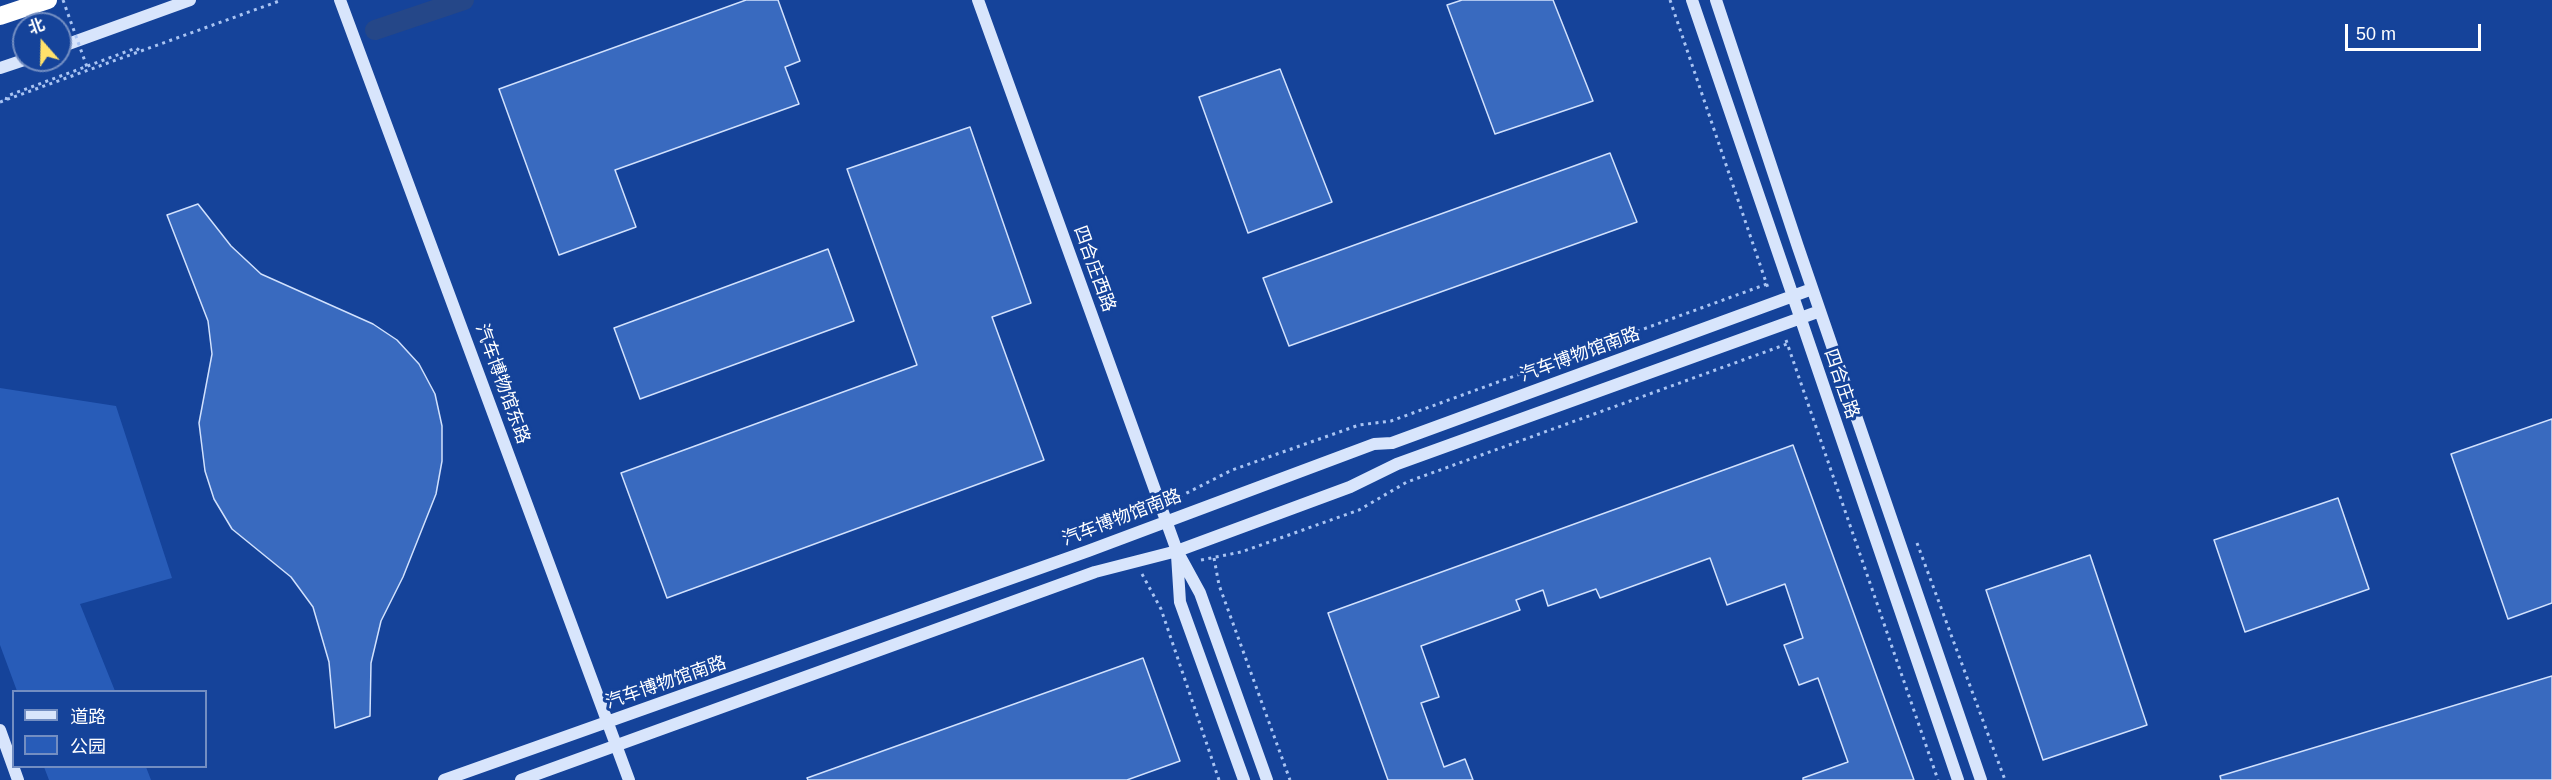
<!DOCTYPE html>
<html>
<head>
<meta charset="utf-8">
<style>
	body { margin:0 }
	#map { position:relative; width:2552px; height:780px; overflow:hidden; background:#15439a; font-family:Helvetica,"Noto Sans SC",sans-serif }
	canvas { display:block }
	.legend { position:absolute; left:12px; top:690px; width:195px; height:78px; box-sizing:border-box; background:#15439a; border:2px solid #738ec2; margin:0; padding:8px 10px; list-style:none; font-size:18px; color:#fff }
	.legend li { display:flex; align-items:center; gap:12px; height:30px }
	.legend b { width:30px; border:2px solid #738ec2 }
	.north { position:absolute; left:12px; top:12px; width:60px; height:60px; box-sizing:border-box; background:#15439a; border:2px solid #738ec2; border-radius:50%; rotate:340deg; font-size:16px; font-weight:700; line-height:24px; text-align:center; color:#fff }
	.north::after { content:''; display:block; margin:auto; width:21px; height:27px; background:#ffe16b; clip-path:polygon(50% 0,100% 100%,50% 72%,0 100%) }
	.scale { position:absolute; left:2345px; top:24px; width:136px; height:27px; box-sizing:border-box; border:3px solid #fff; border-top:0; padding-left:8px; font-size:18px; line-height:21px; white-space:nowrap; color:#fff; -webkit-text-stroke:4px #15439a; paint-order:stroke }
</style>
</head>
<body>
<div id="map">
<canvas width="2552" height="780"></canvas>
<ul class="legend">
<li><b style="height:8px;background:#d8e5fc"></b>道路</li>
<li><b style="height:16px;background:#285cb8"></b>公园</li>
</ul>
<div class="north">北</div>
<div class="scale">50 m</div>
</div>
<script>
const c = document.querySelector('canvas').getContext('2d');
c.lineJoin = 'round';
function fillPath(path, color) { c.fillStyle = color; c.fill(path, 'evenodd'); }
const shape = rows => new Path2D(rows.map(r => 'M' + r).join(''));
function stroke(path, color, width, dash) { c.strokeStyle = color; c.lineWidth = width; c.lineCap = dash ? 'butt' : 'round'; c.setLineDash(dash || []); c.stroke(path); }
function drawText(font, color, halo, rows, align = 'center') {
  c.font = font + ' Helvetica,"Noto Sans SC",sans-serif'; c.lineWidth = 6; c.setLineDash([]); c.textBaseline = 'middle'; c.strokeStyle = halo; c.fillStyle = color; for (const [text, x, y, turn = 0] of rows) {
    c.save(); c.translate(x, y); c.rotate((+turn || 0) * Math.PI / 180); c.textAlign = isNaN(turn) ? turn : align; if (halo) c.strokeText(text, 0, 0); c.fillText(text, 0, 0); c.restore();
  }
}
fillPath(shape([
	[0,388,116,406,172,578,80,604,115,691,17,691,0,645],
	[44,767,146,767,151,780,49,780]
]), '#285cb8');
stroke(shape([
	[375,30,464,0]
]), '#254788', 20);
const building = shape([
	[746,0,778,0,800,61,785,67,799,104,615,170,636,227,559,255,499,89,746,0],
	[1462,0,1553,0,1593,101,1495,134,1447,5,1462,0],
	[1280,69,1332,202,1248,233,1199,97,1280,69],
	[970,127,1031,303,992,317,1044,460,667,598,621,473,917,365,847,169,970,127],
	[1610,153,1637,222,1289,346,1263,278,1610,153],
	[198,204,231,246,261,274,373,324,397,340,419,364,435,394,442,426,442,461,436,494,403,577,381,621,371,663,370,716,335,728,329,662,313,607,291,577,232,529,214,499,205,471,199,423,212,354,208,321,167,215,198,204],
	[828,249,854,321,640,399,614,328,828,249],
	[2552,419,2552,603,2508,619,2451,454,2552,419],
	[1793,445,1914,780,1803,780,1803,778,1848,762,1818,678,1799,685,1784,645,1803,638,1785,584,1727,605,1710,558,1600,598,1596,589,1548,606,1543,590,1516,600,1520,610,1421,646,1439,697,1421,703,1444,767,1465,759,1473,780,1388,780,1328,613,1793,445],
	[2338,498,2369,589,2245,632,2214,540,2338,498],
	[2090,555,2147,725,2043,760,1986,590,2090,555],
	[1143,658,1180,761,1127,780,808,780,807,778,1143,658],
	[2552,676,2552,780,2221,780,2220,776,2552,676]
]);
fillPath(building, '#396abf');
stroke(building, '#d1e1fd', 1.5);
stroke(shape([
	[1670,0,1769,291],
	[6,100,7,96,136,48,140,51],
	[0,102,282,0],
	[1786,340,1938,780],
	[1173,500,1232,470,1359,425,1391,421,1767,284],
	[1917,543,2005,780],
	[1214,558,1219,585,1290,780],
	[1201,560,1241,552,1359,510,1407,482,1787,344],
	[1142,574,1161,609,1219,780]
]), '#a9c4f3', 3, [3, 4.5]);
stroke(shape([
	[340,0,629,780],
	[978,0,1177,551,1200,593,1267,780],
	[1692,0,1958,780],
	[1716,0,1798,247,1981,780],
	[60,47,190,0],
	[0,68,24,60],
	[1177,555,1180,602,1244,780],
	[0,730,18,780],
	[444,780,1088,551,1374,444,1392,443,1812,289],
	[521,780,1095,572,1177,551,1350,487,1397,464,1820,311]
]), '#d8e5fc', 12);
stroke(shape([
	[0,16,48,0]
]), '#fff', 18);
stroke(shape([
	[63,0,87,67]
]), '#a9c4f3', 3, [3, 4.5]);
drawText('18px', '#fff', '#15439a', [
	["四合庄西路",1094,269,70],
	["汽车博物馆南路",1580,355,-20],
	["汽车博物馆东路",502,384,70],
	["四合庄路",1841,384,71],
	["汽车博物馆南路",1122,518,-21],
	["汽车博物馆南路",666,683,-19]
]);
</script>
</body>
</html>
